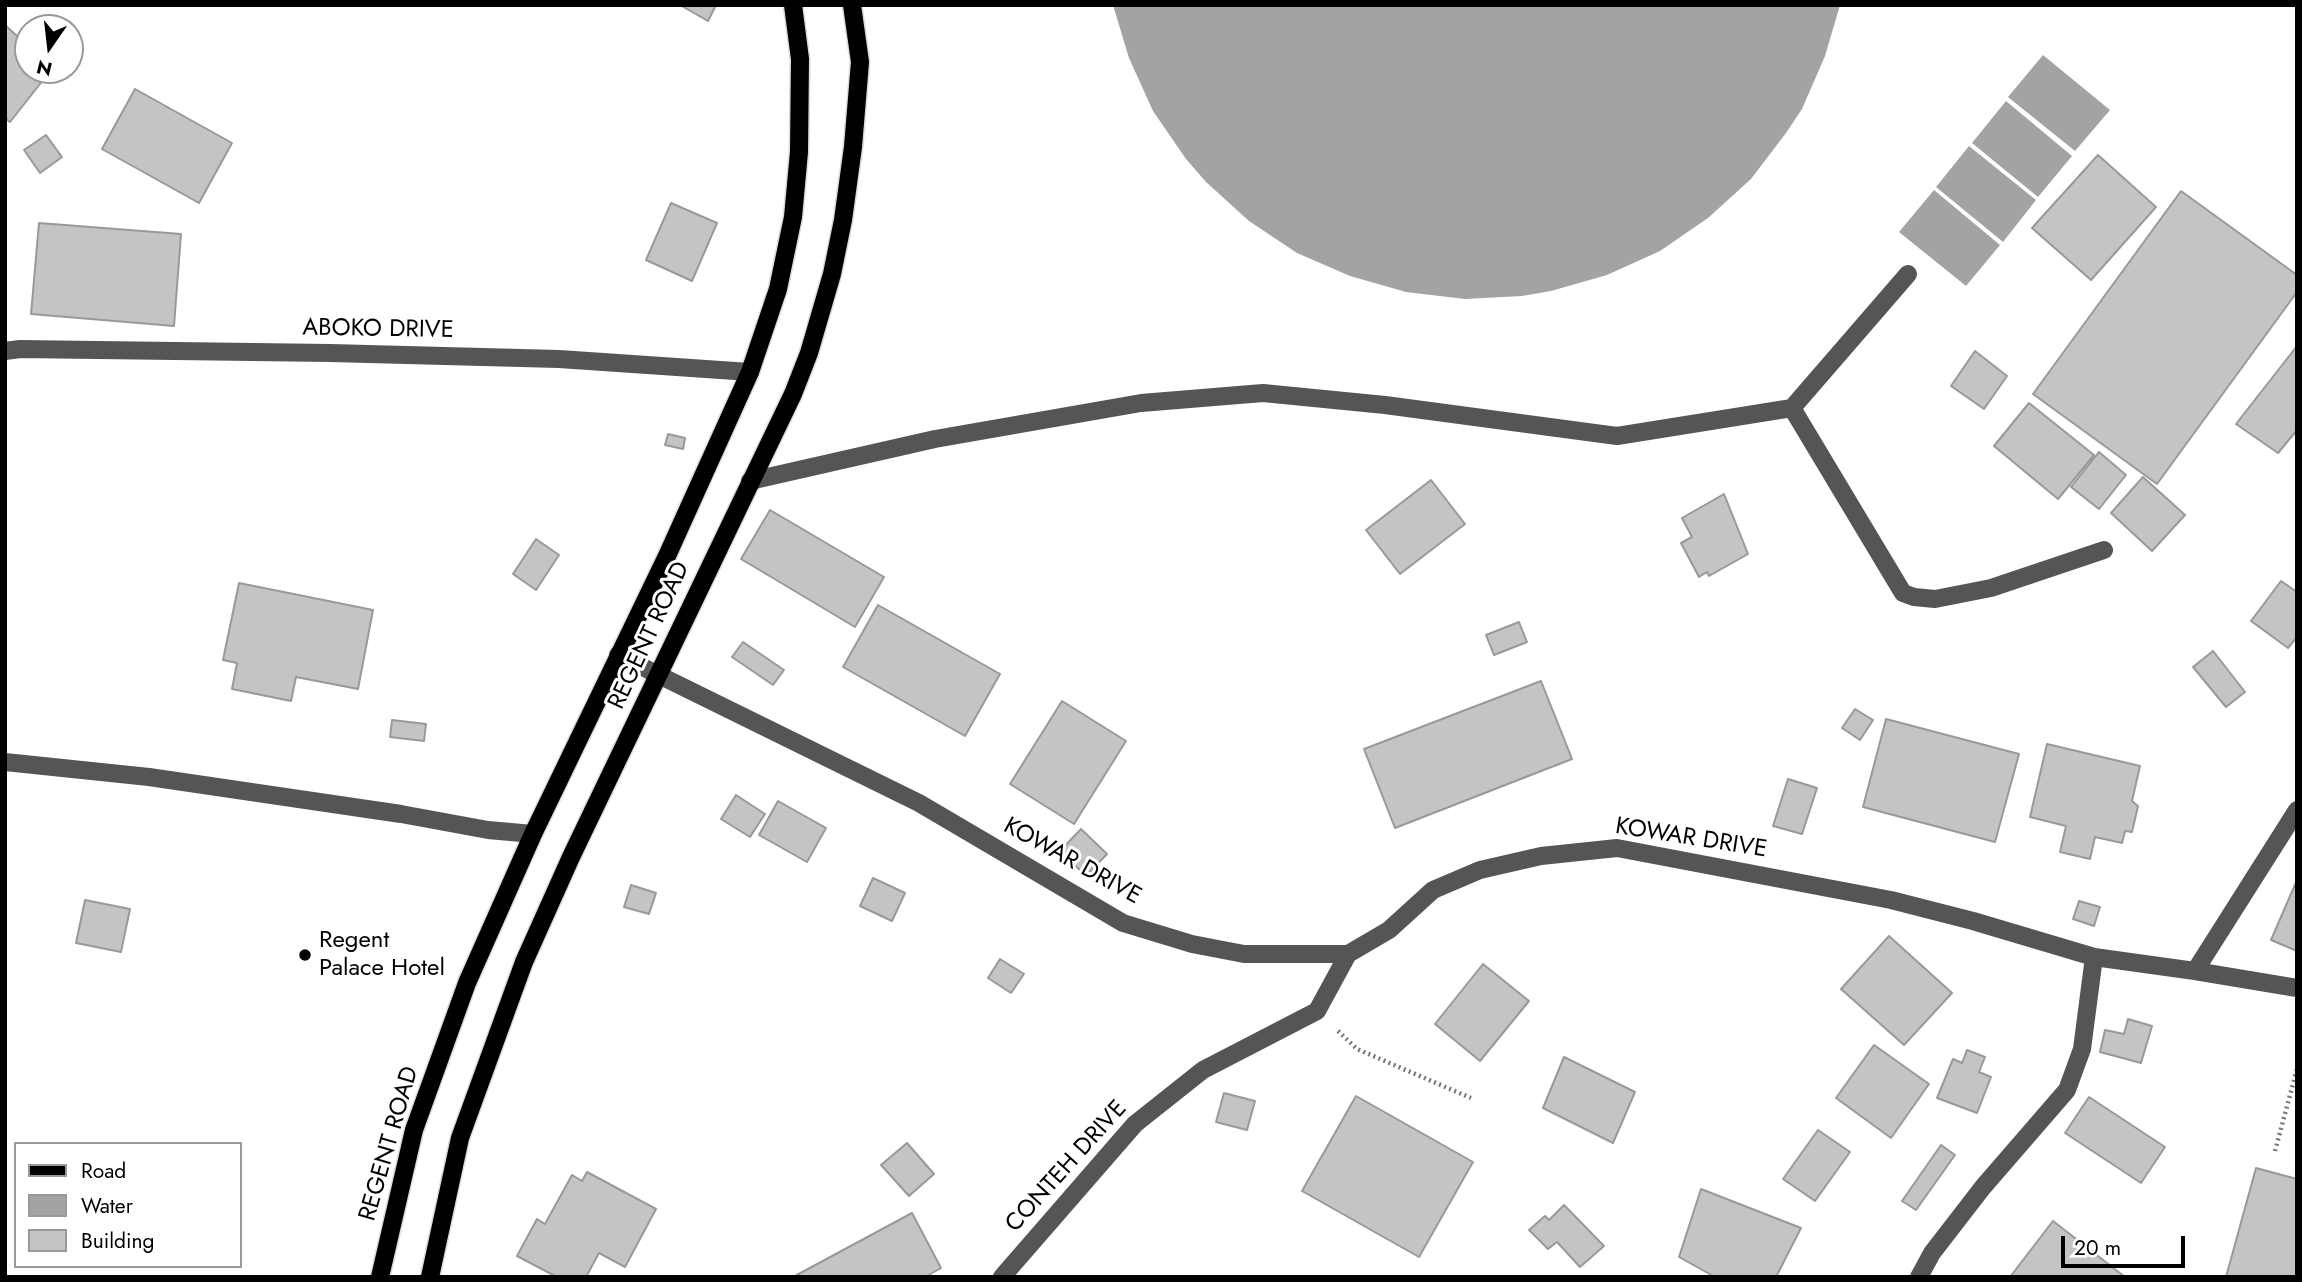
<!DOCTYPE html>
<html>
<head>
<meta charset="utf-8">
<style>
	body { margin:0 }
	#map { position:relative; width:2302px; height:1282px; overflow:hidden; background:#fff; font-family:Jost,sans-serif }
	canvas { display:block }
	.frame { position:absolute; inset:0; border:7px solid #000; pointer-events:none }
	.legend { position:absolute; left:14px; top:1142px; width:228px; height:126px; box-sizing:border-box; background:#fff; border:2px solid #999; margin:0; padding:9px 12px; list-style:none; font-size:21px; color:#000 }
	.legend li { display:flex; align-items:center; gap:14px; height:35px }
	.legend b { width:35px; border:2px solid #999 }
	.north { position:absolute; left:14px; top:14px; width:70px; height:70px; box-sizing:border-box; background:#fff; border:2px solid #999; border-radius:50%; rotate:194deg; font-size:19px; font-weight:700; line-height:28px; text-align:center; color:#000 }
	.north::after { content:''; display:block; margin:auto; width:24px; height:32px; background:#000; clip-path:polygon(50% 0,100% 100%,50% 72%,0 100%) }
	.scale { position:absolute; left:2061px; top:1236px; width:124px; height:32px; box-sizing:border-box; border:4px solid #000; border-top:0; padding-left:9px; font-size:21px; line-height:24px; white-space:nowrap; color:#000; -webkit-text-stroke:5px #fff; paint-order:stroke }
</style>
</head>
<body>
<div id="map">
<canvas width="2302" height="1282"></canvas>
<div class="frame"></div>
<ul class="legend">
<li><b style="height:9px;background:#000"></b>Road</li>
<li><b style="height:19px;background:#a3a3a3"></b>Water</li>
<li><b style="height:19px;background:#c4c4c4"></b>Building</li>
</ul>
<div class="north">N</div>
<div class="scale">20 m</div>
</div>
<script>
const c = document.querySelector('canvas').getContext('2d');
c.lineJoin = 'round';
function fillPath(path, color) { c.fillStyle = color; c.fill(path, 'evenodd'); }
const shape = rows => new Path2D(rows.map(r => 'M' + r).join(''));
function stroke(path, color, width, dash) { c.strokeStyle = color; c.lineWidth = width; c.lineCap = dash ? 'butt' : 'round'; c.setLineDash(dash || []); c.stroke(path); }
function drawText(font, color, halo, rows, align = 'center') {
  c.font = font + ' Jost,sans-serif'; c.lineWidth = 6; c.setLineDash([]); c.textBaseline = 'middle'; c.strokeStyle = halo; c.fillStyle = color; for (const [text, x, y, turn = 0] of rows) {
    c.save(); c.translate(x, y); c.rotate((+turn || 0) * Math.PI / 180); c.textAlign = isNaN(turn) ? turn : align; if (halo) c.strokeText(text, 0, 0); c.fillText(text, 0, 0); c.restore();
  }
}
fillPath(shape([
	[1113,5,1840,5,1825,56,1802,109,1786,133,1751,179,1708,218,1660,251,1607,275,1551,291,1522,296,1465,299,1406,292,1350,276,1297,253,1249,221,1206,182,1186,159,1153,111,1129,58],
	[2043,55,2110,110,2075,151,2008,97],
	[2006,101,2072,156,2038,197,1972,143],
	[1969,146,2036,200,2003,242,1936,187],
	[1934,190,2000,245,1966,286,1899,232]
]), '#a3a3a3');
const building = shape([
	[680,5,716,5,708,21,680,5],
	[5,25,28,46,28,70,51,70,10,122,5,118,5,25],
	[135,89,232,143,199,203,102,149,135,89],
	[46,135,62,157,40,173,24,150,46,135],
	[2098,155,2156,207,2091,280,2032,228,2098,155],
	[2181,191,2297,275,2297,292,2157,484,2033,394,2181,191],
	[671,203,717,223,692,281,646,260,671,203],
	[39,223,181,234,174,326,31,314,39,223],
	[2297,346,2297,430,2278,453,2236,424,2297,346],
	[1975,351,2007,376,1984,409,1951,386,1975,351],
	[2029,403,2094,455,2058,499,1994,446,2029,403],
	[668,434,685,438,683,449,665,445,668,434],
	[2099,452,2126,475,2099,509,2071,487,2099,452],
	[2143,477,2185,515,2152,551,2111,513,2143,477],
	[1431,480,1465,524,1400,574,1366,530,1431,480],
	[1724,494,1748,554,1709,576,1707,572,1699,577,1681,543,1692,537,1682,518,1724,494],
	[770,510,884,577,855,627,741,559,770,510],
	[536,539,559,555,536,590,513,574,536,539],
	[2281,581,2297,592,2297,637,2288,648,2251,621,2281,581],
	[239,583,373,610,358,689,296,677,291,701,232,689,237,663,223,660,239,583],
	[878,605,1000,674,965,736,843,667,878,605],
	[1519,622,1527,642,1494,655,1486,635,1519,622],
	[743,642,784,670,773,685,732,657,743,642],
	[2213,651,2245,692,2226,707,2193,667,2213,651],
	[1541,681,1572,759,1395,828,1364,749,1541,681],
	[1062,701,1126,741,1074,824,1010,784,1062,701],
	[1855,709,1873,720,1860,740,1842,728,1855,709],
	[1886,719,2019,754,1995,842,1863,807,1886,719],
	[392,720,426,724,424,741,390,737,392,720],
	[2047,744,2140,766,2132,801,2138,806,2132,832,2125,831,2122,843,2095,837,2090,859,2060,852,2066,826,2030,817,2047,744],
	[1788,779,1817,788,1802,834,1773,826,1788,779],
	[736,795,765,814,750,837,721,819,736,795],
	[778,801,826,828,807,862,759,835,778,801],
	[1081,829,1107,854,1086,876,1060,851,1081,829],
	[873,878,905,893,892,921,860,906,873,878],
	[2297,880,2297,951,2271,940,2297,880],
	[631,885,656,893,649,914,624,907,631,885],
	[85,900,130,909,121,952,76,943,85,900],
	[2079,901,2100,907,2094,926,2073,919,2079,901],
	[1889,936,1952,993,1904,1045,1841,989,1889,936],
	[1000,959,1024,974,1011,993,988,978,1000,959],
	[1483,964,1529,1001,1480,1061,1435,1024,1483,964],
	[2128,1019,2152,1026,2141,1063,2100,1052,2105,1030,2124,1034,2128,1019],
	[1874,1045,1929,1084,1891,1138,1836,1098,1874,1045],
	[1967,1050,1985,1057,1979,1072,1991,1077,1977,1113,1937,1098,1953,1059,1962,1063,1967,1050],
	[1564,1057,1635,1092,1613,1143,1543,1108,1564,1057],
	[1224,1093,1255,1101,1247,1130,1216,1122,1224,1093],
	[1356,1096,1473,1162,1419,1257,1302,1191,1356,1096],
	[2089,1097,2165,1147,2141,1183,2065,1133,2089,1097],
	[1818,1130,1850,1152,1815,1201,1783,1179,1818,1130],
	[907,1143,934,1174,909,1196,881,1165,907,1143],
	[1941,1145,1955,1155,1916,1210,1902,1201,1941,1145],
	[2256,1168,2297,1179,2297,1277,2226,1277,2256,1168],
	[587,1172,656,1209,625,1267,599,1253,586,1277,557,1277,517,1256,537,1219,545,1224,572,1175,582,1181,587,1172],
	[1701,1189,1801,1228,1776,1277,1715,1277,1679,1257,1701,1189],
	[1564,1205,1604,1246,1580,1267,1557,1242,1548,1249,1529,1230,1545,1216,1549,1220,1564,1205],
	[912,1213,941,1268,925,1277,793,1277,912,1213],
	[2053,1221,2125,1277,2010,1277,2053,1221]
]);
fillPath(building, '#c4c4c4');
stroke(building, '#999', 2);
const major = shape([
	[380,1277,414,1130,467,983,533,834,667,556,750,372,778,289,793,217,799,152,800,59,793,5],
	[430,1277,460,1138,524,962,571,857,793,394,809,353,832,274,843,220,853,147,860,62,852,5]
]);
stroke(major, '#dbdbdb', 21);
stroke(shape([
	[1338,1031,1357,1049,1471,1098],
	[2275,1151,2297,1069]
]), '#777', 4.5, [2, 3.5]);
stroke(shape([
	[5,351,20,349,330,353,559,359,750,372],
	[1792,408,1903,593,1914,597,1935,599,1991,588,2104,550],
	[750,481,935,439,1141,403,1263,393,1385,405,1617,436,1792,408,1908,274],
	[618,655,919,803,1123,923,1192,944,1244,954,1348,954,1389,930,1433,890,1480,870,1541,856,1617,848,1891,900,1973,921,2094,957,2195,971,2297,988],
	[5,762,149,777,401,814,488,830,533,834],
	[2195,971,2297,810],
	[1002,1277,1135,1124,1203,1070,1317,1011,1348,954],
	[1919,1277,1932,1253,1983,1187,2067,1090,2082,1049,2094,957]
]), '#555', 18);
stroke(major, '#000', 18);
for (const [x, y, r, color] of [
	[305,955,7,"#000"]
]) { const dot = new Path2D(); dot.arc(x, y, r, 0, 2 * Math.PI); c.fillStyle = color; c.fill(dot); stroke(dot, '#fff', 2.5); }
drawText('24px', '#000', '#fff', [
	["ABOKO DRIVE",378,330,1],
	["REGENT ROAD",650,636,-65],
	["KOWAR DRIVE",1691,839,9],
	["KOWAR DRIVE",1072,862,29],
	["REGENT ROAD",390,1144,-74],
	["CONTEH DRIVE",1067,1167,-48]
]);
drawText('24px', '#000', '#fff', [
	["Regent",319,941],
	["Palace Hotel",319,969]
], 'left');
</script>
</body>
</html>
